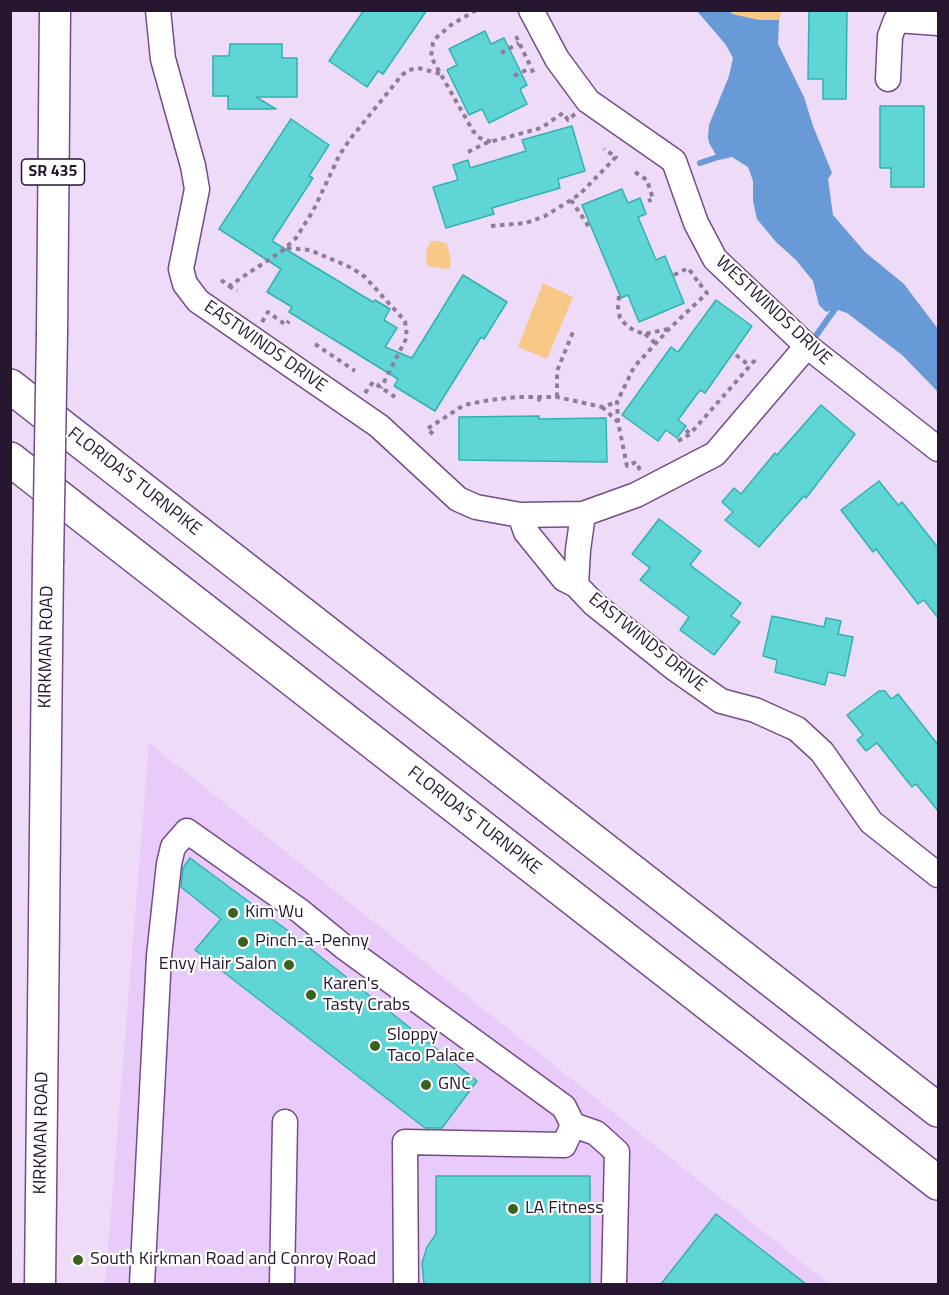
<!DOCTYPE html>
<html>
<head>
<meta charset="utf-8">
<style>
	body { margin:0 }
	#map { position:relative; width:949px; height:1295px; overflow:hidden; background:#eedbf7; font-family:"Titillium Web",sans-serif }
	canvas { display:block }
	.frame { position:absolute; inset:0; border:12px solid #271630; pointer-events:none }
</style>
</head>
<body>
<div id="map">
<canvas width="949" height="1295"></canvas>
<div class="frame"></div>
</div>
<script>
const c = document.querySelector('canvas').getContext('2d');
c.lineJoin = 'round';
function fillPath(path, color) { c.fillStyle = color; c.fill(path, 'evenodd'); }
const shape = rows => new Path2D(rows.map(r => 'M' + r).join(''));
function stroke(path, color, width, dash) { c.strokeStyle = color; c.lineWidth = width; c.lineCap = dash ? 'butt' : 'round'; c.setLineDash(dash || []); c.stroke(path); }
function drawText(font, color, halo, rows, align = 'center') {
  c.font = font + ' "Titillium Web",sans-serif'; c.lineWidth = 4.5; c.setLineDash([]); c.textBaseline = 'middle'; c.strokeStyle = halo; c.fillStyle = color; for (const [text, x, y, turn = 0] of rows) {
    c.save(); c.translate(x, y); c.rotate((+turn || 0) * Math.PI / 180); c.textAlign = isNaN(turn) ? turn : align; if (halo) c.strokeText(text, 0, 0); c.fillText(text, 0, 0); c.restore();
  }
}
fillPath(shape([
	[149,743,829,1284,105,1284]
]), '#e9cbf9');
fillPath(shape([
	[730,11,782,11,779,20,759,20,732,14],
	[431,241,439,241,447,244,451,260,450,268,445,269,428,266,426,259,427,248],
	[543,283,573,297,547,359,518,347]
]), '#f8c887');
fillPath(shape([
	[697,11,730,11,732,14,759,20,779,20,778,44,804,97,813,126,832,173,828,179,833,215,865,252,904,284,938,329,938,392,902,355,847,313,835,309,826,312,819,305,813,281,796,260,776,242,757,219,753,201,753,181,748,167,732,157,719,160,709,143,708,137,709,125,729,76,733,58,726,45]
]), '#689ad7');
stroke(shape([
	[700,163,718,157],
	[815,337,835,309]
]), '#689ad7', 6);
const building = shape([
	[364,10,427,10,383,74,378,71,367,87,329,61,364,10],
	[809,10,847,10,846,99,823,99,823,79,808,79,809,10],
	[485,31,491,44,504,38,527,85,520,89,527,104,489,123,482,109,469,115,447,70,457,65,449,49,485,31],
	[230,44,282,44,282,58,297,58,297,97,256,97,276,109,228,109,228,96,213,96,213,56,229,56,230,44],
	[880,106,924,106,924,187,891,187,891,168,880,168,880,106],
	[291,119,329,145,309,176,313,178,272,241,373,302,375,300,390,309,384,320,397,328,385,347,412,358,463,275,507,302,484,339,481,337,435,411,394,386,398,379,289,312,292,307,267,292,281,269,219,229,291,119],
	[572,126,585,171,558,179,560,188,492,208,494,214,446,228,433,187,458,180,453,165,468,160,470,168,526,151,522,140,572,126],
	[622,189,628,203,640,198,646,214,638,217,656,260,665,256,684,303,639,322,628,295,621,298,582,205,622,189],
	[716,300,752,326,705,393,700,390,678,420,686,426,677,438,666,430,658,441,622,415,671,347,678,352,716,300],
	[821,405,855,434,806,498,804,496,759,547,725,520,733,512,722,502,734,488,741,494,775,453,777,455,821,405],
	[539,416,539,419,606,418,607,462,459,460,459,417,539,416],
	[879,481,898,505,902,502,939,549,939,619,924,600,918,604,876,549,873,552,841,510,879,481],
	[659,519,701,551,690,565,741,603,731,616,740,622,714,655,680,630,689,617,640,580,650,568,632,554,659,519],
	[772,616,824,627,826,618,841,621,838,634,853,637,845,676,828,672,825,685,775,672,777,660,763,656,772,616],
	[879,691,885,691,891,699,898,694,939,746,939,812,916,784,912,787,877,743,866,751,857,740,863,735,847,715,879,691],
	[190,858,287,930,477,1081,442,1128,425,1128,195,950,221,919,181,887,183,868,190,858],
	[436,1176,590,1176,590,1284,424,1284,422,1263,427,1247,436,1234,436,1176],
	[716,1214,806,1284,661,1284,716,1214]
]);
fillPath(building, '#5fd6d5');
stroke(building, '#32b1b0', 1.5);
const minor = shape([
	[158,10,163,59,193,166,197,189,181,269,185,284,198,301,379,426,458,499,476,507,520,515,583,514,636,495,715,454,807,346],
	[531,10,557,59,588,101,674,161,696,223,715,259,807,346,938,449],
	[888,79,890,36,896,20,938,23],
	[520,515,526,532,564,579,576,585,594,604,674,668,721,701,755,710,797,729,822,752,871,822,938,875],
	[576,585,578,550,583,514],
	[573,1125,596,1133,617,1152,614,1284],
	[142,1284,159,956,169,864,173,847,187,831,300,911,344,947,564,1107,573,1125,564,1145,405,1142,406,1284],
	[282,1284,285,1122]
]);
const major = shape([
	[52,333,55,10],
	[40,1284,48,562]
]);
const highway = shape([
	[10,386,938,1110],
	[10,459,938,1183]
]);
stroke(minor, '#754b89', 27);
stroke(major, '#754b89', 33);
stroke(highway, '#754b89', 36);
stroke(shape([
	[476,10,451,25,437,37,433,43,431,57,473,131,480,138,492,142],
	[516,36,535,76],
	[501,53,519,43],
	[514,76,530,68],
	[468,152,486,143,541,128,563,113,568,120,575,114],
	[635,172,647,180,653,199,648,201],
	[571,200,589,227],
	[491,226,526,223,545,216,571,200,581,193,616,157,604,149],
	[287,248,310,250,352,268,365,277,405,321,407,337,381,388],
	[674,275,688,268,699,283,701,282],
	[221,280,229,286,282,251,296,238,313,211,340,154,351,138,402,75,409,70,418,68,441,74],
	[229,286,237,291],
	[619,296,618,307,620,318,627,326,635,331,645,334,668,329],
	[262,322,268,312,286,325,289,321],
	[645,334,655,343],
	[315,344,355,371],
	[736,355,750,366],
	[365,393,373,382,395,397],
	[539,397,539,404],
	[557,397,557,371,573,332,570,331],
	[602,407,618,422],
	[686,430,690,434],
	[433,434,427,429,464,405,490,400,518,397,557,397,602,407,617,402],
	[678,441,690,434,756,359],
	[640,470,636,462,627,466,618,422,617,402,634,367,669,329,707,293,699,283]
]), '#8f7d98', 4, [4.5, 4.5]);
stroke(minor, '#fff', 24);
stroke(major, '#fff', 30);
stroke(highway, '#fff', 33);
const majorBridge = shape([
	[48,562,52,333]
]);
stroke(majorBridge, '#754b89', 33, []);
stroke(majorBridge, '#fff', 30);
for (const [x, y, r, color] of [
	[233,913,6,"#3b621d"],
	[243,942,6,"#3b621d"],
	[289,965,6,"#3b621d"],
	[311,995,6,"#3b621d"],
	[375,1046,6,"#3b621d"],
	[426,1085,6,"#3b621d"],
	[513,1209,6,"#3b621d"],
	[78,1260,6,"#3b621d"]
]) { const dot = new Path2D(); dot.arc(x, y, r, 0, 2 * Math.PI); c.fillStyle = color; c.fill(dot); stroke(dot, '#fff', 2); }
for (const [x, y, w] of [
	[53,172,63]
]) { const box = new Path2D(); box.roundRect(x - w / 2, y - 13, w, 26, 4.5); c.fillStyle = '#fff'; c.fill(box); stroke(box, '#271630', 1.5); }
drawText('bold 16px', '#271630', null, [
	["SR 435",53,172]
]);
drawText('18px', '#271630', '#fff', [
	["WESTWINDS DRIVE",773,311,43],
	["EASTWINDS DRIVE",265,347,35],
	["FLORIDA'S TURNPIKE",134,482,38],
	["EASTWINDS DRIVE",647,643,39],
	["KIRKMAN ROAD",47,647,-89],
	["FLORIDA'S TURNPIKE",474,821,38],
	["KIRKMAN ROAD",42,1133,-89]
]);
drawText('18px', '#271630', '#fff', [
	["Kim Wu",245,913],
	["Pinch-a-Penny",255,942],
	["Envy Hair Salon",277,965,"right"],
	["Karen's",323,985],
	["Tasty Crabs",323,1006],
	["Sloppy",387,1036],
	["Taco Palace",387,1057],
	["GNC",438,1085],
	["LA Fitness",525,1209],
	["South Kirkman Road and Conroy Road",90,1260]
], 'left');
</script>
</body>
</html>
